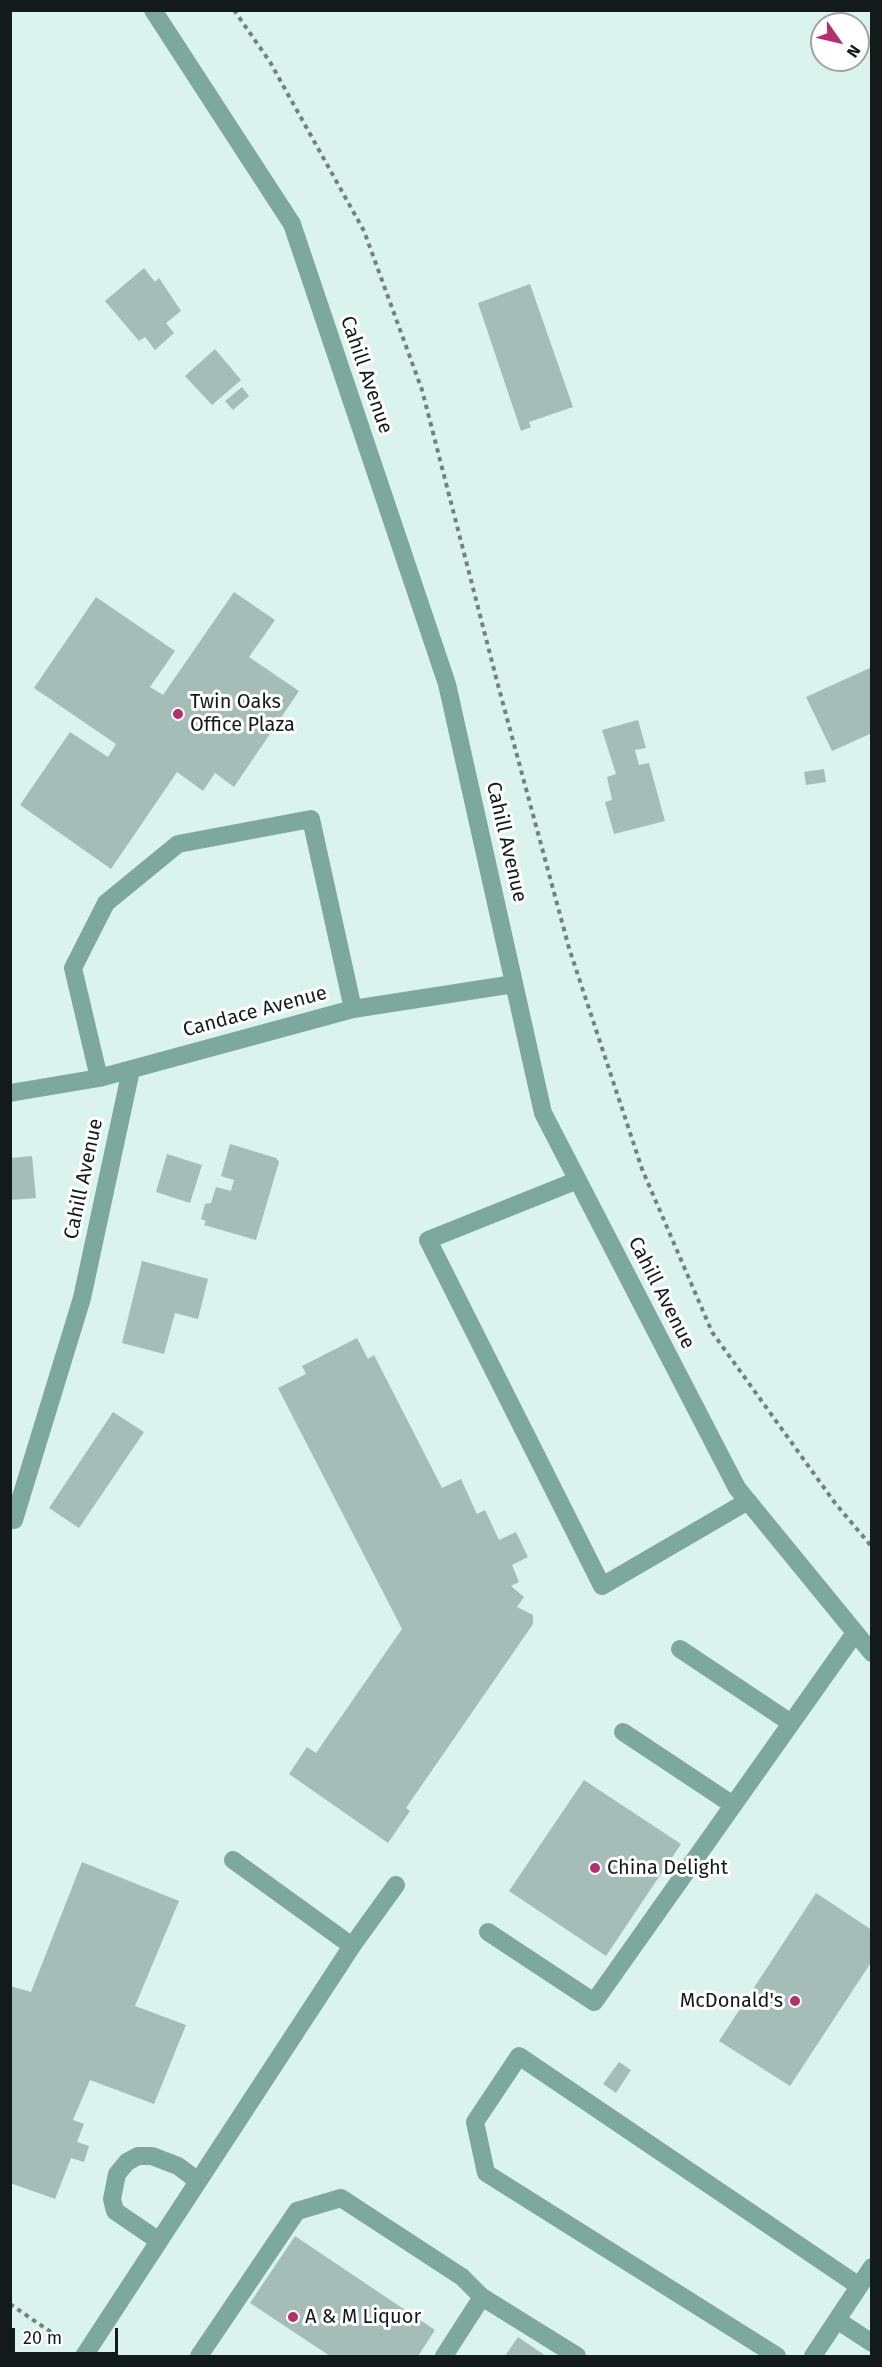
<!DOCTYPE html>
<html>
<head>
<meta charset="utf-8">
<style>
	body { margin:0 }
	#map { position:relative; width:882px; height:2367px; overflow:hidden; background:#daf4ed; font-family:"Fira Sans",sans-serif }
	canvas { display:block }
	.frame { position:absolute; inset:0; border:12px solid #121b19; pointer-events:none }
	.north { position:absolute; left:810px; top:12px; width:60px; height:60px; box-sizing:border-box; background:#fff; border:2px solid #a0a4a3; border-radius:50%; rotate:124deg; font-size:16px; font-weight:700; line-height:24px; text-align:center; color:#121b19 }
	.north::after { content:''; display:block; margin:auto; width:21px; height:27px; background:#b72e6c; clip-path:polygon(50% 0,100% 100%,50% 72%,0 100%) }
	.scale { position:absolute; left:12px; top:2328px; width:106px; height:27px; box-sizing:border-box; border:3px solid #121b19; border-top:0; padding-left:8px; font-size:18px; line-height:21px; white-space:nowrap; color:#121b19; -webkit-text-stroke:4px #fff; paint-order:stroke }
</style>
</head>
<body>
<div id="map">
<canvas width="882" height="2367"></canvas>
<div class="frame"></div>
<div class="north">N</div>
<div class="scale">20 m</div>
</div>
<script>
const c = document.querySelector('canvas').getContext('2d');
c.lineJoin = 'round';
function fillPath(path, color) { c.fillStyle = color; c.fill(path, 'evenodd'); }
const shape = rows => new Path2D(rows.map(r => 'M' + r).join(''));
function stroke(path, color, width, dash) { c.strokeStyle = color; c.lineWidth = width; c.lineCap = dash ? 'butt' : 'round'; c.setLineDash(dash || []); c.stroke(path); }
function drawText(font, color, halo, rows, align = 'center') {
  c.font = font + ' "Fira Sans",sans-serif'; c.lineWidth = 6; c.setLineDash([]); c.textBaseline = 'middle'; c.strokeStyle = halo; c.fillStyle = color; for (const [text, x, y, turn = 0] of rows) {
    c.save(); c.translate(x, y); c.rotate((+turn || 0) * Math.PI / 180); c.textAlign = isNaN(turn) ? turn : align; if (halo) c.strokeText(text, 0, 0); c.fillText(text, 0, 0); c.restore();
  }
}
fillPath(shape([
	[144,268,155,282,159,278,181,311,166,323,174,333,155,350,145,337,139,341,105,301],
	[530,284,573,407,529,422,531,427,521,431,478,303],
	[215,349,241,380,212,405,185,376],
	[242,387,249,396,233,410,225,401],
	[234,592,275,620,249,657,299,691,234,787,215,773,203,791,177,772,111,869,20,805,70,732,108,757,116,744,34,688,96,597,175,651,150,687,163,695],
	[872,667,872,733,832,751,806,697],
	[638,720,646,748,635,750,639,765,649,763,665,821,614,834,605,802,612,800,607,777,616,774,602,730],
	[824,769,826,782,806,785,804,772],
	[230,1144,276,1158,279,1162,256,1240,204,1225,206,1221,201,1219,205,1204,211,1203,216,1187,231,1191,234,1180,221,1176],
	[167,1154,202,1165,190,1203,156,1192],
	[32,1156,36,1198,10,1200,10,1158],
	[142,1261,208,1279,198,1319,175,1313,164,1354,122,1343],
	[357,1338,368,1359,374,1355,442,1488,461,1479,477,1514,485,1510,499,1540,516,1532,528,1557,512,1565,519,1582,511,1586,524,1597,517,1607,533,1615,533,1624,406,1808,410,1811,388,1843,289,1774,307,1747,316,1753,402,1629,278,1388,306,1374,302,1366],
	[113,1412,144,1432,79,1528,49,1508],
	[584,1780,681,1844,606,1956,509,1891],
	[82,1862,179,1901,135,2006,186,2025,154,2104,90,2080,73,2120,84,2124,77,2142,89,2146,84,2162,71,2158,55,2199,10,2183,10,1986,31,1992],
	[816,1893,872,1930,872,1961,790,2086,719,2041],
	[619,2062,631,2070,616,2093,603,2084],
	[295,2236,435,2330,418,2356,330,2356,250,2303],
	[518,2337,546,2356,505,2356]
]), '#a4bdb7');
stroke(shape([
	[234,10,270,62,364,231,422,390,498,685,569,948,642,1169,712,1332,835,1503,872,1547],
	[10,2304,61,2339]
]), '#72837f', 4, [4.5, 4.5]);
stroke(shape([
	[153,10,292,224,447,684,543,1113,737,1488,872,1653],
	[99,1078,73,968,106,903,178,844,311,819,353,1009],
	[10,1093,99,1078,353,1009,514,984],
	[578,1180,428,1240,602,1586,748,1501],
	[14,1520,82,1298,131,1070],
	[680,1649,791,1723],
	[623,1732,733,1805],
	[488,1932,594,2002,855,1633],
	[352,1946,396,1885],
	[159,2241,115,2211,112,2199,117,2174,127,2162,138,2156,152,2156,178,2166,198,2181],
	[482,2297,577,2356],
	[837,2320,872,2343],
	[84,2356,352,1946,233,1860],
	[199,2356,297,2211,341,2198,462,2277,482,2297,444,2356],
	[777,2356,486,2173,475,2122,519,2056,859,2286],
	[813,2356,872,2267]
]), '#7da89e', 18);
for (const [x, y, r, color] of [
	[178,714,6,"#b72e6c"],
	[595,1868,6,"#b72e6c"],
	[795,2001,6,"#b72e6c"],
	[293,2317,6,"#b72e6c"]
]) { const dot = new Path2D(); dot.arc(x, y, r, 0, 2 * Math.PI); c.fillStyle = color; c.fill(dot); stroke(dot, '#fff', 2); }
drawText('20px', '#121b19', '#fff', [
	["Cahill Avenue",366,375,71],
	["Cahill Avenue",506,842,77],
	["Candace Avenue",255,1012,-15],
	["Cahill Avenue",84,1179,-78],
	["Cahill Avenue",661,1293,63]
]);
drawText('20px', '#121b19', '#fff', [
	["Twin Oaks",190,702],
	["Office Plaza",190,725],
	["China Delight",607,1868],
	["McDonald's",783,2001,"right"],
	["A & M Liquor",305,2317]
], 'left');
</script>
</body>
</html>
